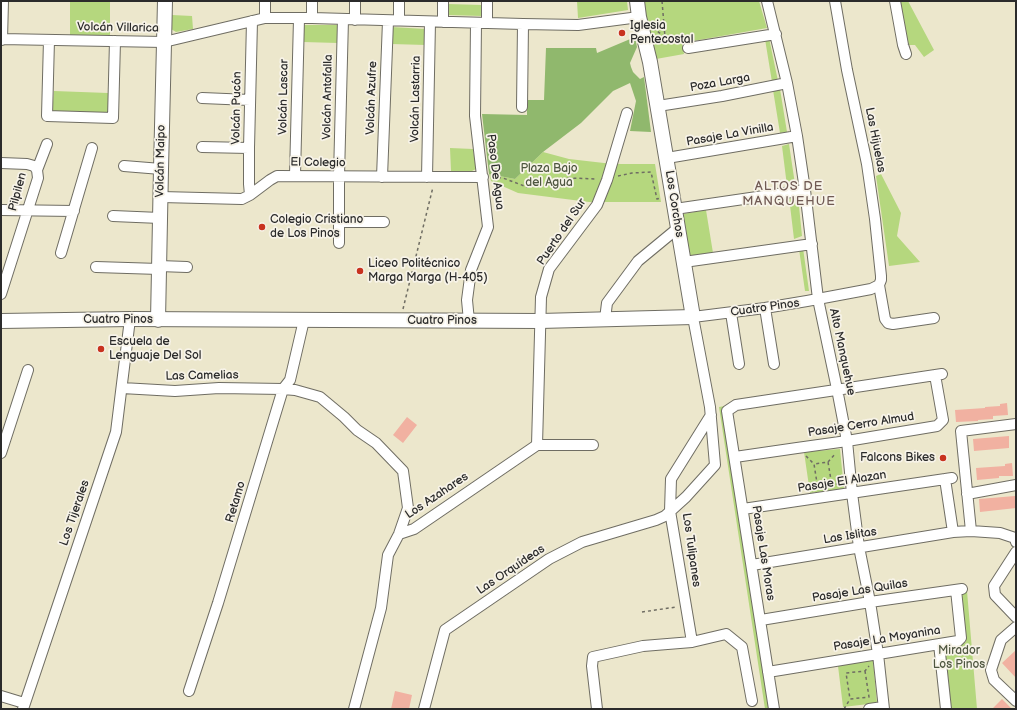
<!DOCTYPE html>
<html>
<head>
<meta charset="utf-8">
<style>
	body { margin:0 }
	#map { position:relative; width:1017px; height:710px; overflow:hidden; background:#ece7cc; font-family:"Balsamiq Sans",sans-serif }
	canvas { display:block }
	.frame { position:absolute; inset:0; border:2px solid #2b2b2b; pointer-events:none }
</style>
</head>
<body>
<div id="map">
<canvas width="1017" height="710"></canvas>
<div class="frame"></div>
</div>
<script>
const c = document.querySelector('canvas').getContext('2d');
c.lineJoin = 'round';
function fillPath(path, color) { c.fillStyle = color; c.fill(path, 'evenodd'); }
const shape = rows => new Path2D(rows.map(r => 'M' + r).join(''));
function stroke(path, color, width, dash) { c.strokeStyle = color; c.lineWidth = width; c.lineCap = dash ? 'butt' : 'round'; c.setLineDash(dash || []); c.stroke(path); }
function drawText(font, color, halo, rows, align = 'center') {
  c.font = font + ' "Balsamiq Sans",sans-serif'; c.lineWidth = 3.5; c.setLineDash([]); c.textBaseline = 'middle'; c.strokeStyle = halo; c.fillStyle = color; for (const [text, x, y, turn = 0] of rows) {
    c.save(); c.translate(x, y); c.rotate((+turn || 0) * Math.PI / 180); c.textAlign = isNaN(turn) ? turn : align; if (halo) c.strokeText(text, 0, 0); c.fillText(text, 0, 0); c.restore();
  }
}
fillPath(shape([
	[70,1,110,1,110,36,70,35],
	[577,1,627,1,628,10,578,18],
	[643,1,759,1,767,28,682,43,684,54,656,59,646,17],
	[900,1,908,1,934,50,924,57,915,45,907,45],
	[447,4,483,5,482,16,447,15],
	[172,15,192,16,193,29,176,32,171,29],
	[303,25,338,25,338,43,303,42],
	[391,27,426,29,426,45,391,44],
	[769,38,778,81,772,82,765,39],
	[780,89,787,132,780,133,773,90],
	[54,91,108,93,108,114,52,113],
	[789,144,795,184,787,186,782,146],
	[450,148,473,149,476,169,472,171,451,171],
	[543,152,569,159,604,163,621,164,655,164,661,202,589,202,518,193,491,181,489,174,515,179],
	[881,174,901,213,897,236,920,262,889,266,876,176],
	[798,196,802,236,794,239,789,197],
	[706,210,713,253,690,258,683,214],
	[803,248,809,291,805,291,799,249],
	[725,406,771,709,765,709,719,407],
	[840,449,844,489,810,493,804,452],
	[967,591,977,709,950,709,948,674,943,648,966,642,960,592],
	[873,660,877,703,843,707,838,666]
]), '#b5d77e');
fillPath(shape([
	[635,37,637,47,630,63,631,67,633,72,640,79,644,77,651,132,630,131,636,101,630,83,613,91,581,123,543,152,515,179,489,174,482,114,527,115,527,100,544,100,546,48,596,48,597,53]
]), '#90b86d');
fillPath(shape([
	[1007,403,1008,415,993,416,993,419,978,420,978,421,956,422,955,410,985,408,985,407,1000,406,1000,404],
	[407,417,417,425,403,443,393,435],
	[1009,436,1009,448,974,451,973,439],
	[1012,463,1013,476,999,476,999,478,977,480,976,468,1005,466,1005,464],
	[1015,496,1016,508,980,512,979,499],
	[1016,650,1016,678,1002,663],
	[395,691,412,695,409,709,391,709],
	[1002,699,1012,709,992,709]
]), '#f1b1a1');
const street = shape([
	[312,1,312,18],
	[767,1,787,83,797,136,805,190,818,299,837,389,847,441,852,493,859,547,870,602,878,654,884,709],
	[895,1,903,45,906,54],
	[265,18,265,1],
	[355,20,355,1],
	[399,20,399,1],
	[443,22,443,1],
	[487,23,487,1],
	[1,39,164,42,265,18,312,18,523,24,578,25,639,17],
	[2,40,3,1],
	[49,40,47,116,113,118,115,41],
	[688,48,776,34],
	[202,98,250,100],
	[658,106,722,96,787,83],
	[522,107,523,24],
	[202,147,249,148],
	[667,158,797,136],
	[1,163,27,164,34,166,37,170],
	[124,166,161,169],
	[295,175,299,19],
	[382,177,388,21],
	[427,177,430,22],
	[250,195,249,184,249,148,252,21],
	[161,197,242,199,250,195,270,180,277,176,483,177],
	[675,209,805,190],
	[1,210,74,211],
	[113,216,160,218],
	[339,222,384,222],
	[339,243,339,176,343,19],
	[61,253,92,148],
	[684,262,812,244],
	[159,266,187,267],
	[96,267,159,269],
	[879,285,885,319,888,323,893,324,934,318],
	[1,294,38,178,37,170,47,144],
	[765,308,774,364],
	[731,313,739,364],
	[605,319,607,303,638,261,678,228],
	[469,321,467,300,471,270,488,227,475,116,476,23],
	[122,388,175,391,219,388,283,389,295,390,320,397,344,417,357,430,376,443,403,471,408,508,399,534,388,555,381,608,354,709],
	[537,445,541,297,549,269,597,205,607,180,627,113],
	[537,445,593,445],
	[1,453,28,370],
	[735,457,797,448,847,441,937,426,943,420,935,375],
	[945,479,953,532],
	[967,494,1016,485],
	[743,509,952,478],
	[971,531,961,431,1016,424],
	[399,534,414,529,537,445],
	[1016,552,994,586,995,595,1016,617],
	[752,565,953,532,971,531,1000,533,1015,538,1016,542],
	[761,620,870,602,962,589],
	[1016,627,1001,640,991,670,994,680,1016,701],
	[692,642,670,511,671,479,711,415],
	[939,644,946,709],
	[768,672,958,641,961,638,956,590],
	[189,691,218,603,283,389,290,380,304,320],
	[1,696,24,703],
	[23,709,116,432,130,319],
	[424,709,445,630,549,559,582,542,656,520,665,516,686,497,715,465,710,407,693,317,765,308,807,301,871,289,879,285,881,280,881,276,875,219,867,164,847,70,835,1],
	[597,709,592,666,593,657,643,646,692,642,726,634,742,647,752,701],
	[774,709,727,411,736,405,942,374],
	[869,709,883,707]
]);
const secondary = shape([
	[158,320,161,169,165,1],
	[1,321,130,319,540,321,693,317,650,62,639,17,637,1]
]);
stroke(street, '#6f6d63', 12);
stroke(secondary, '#6f6d63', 16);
stroke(shape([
	[662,1,665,37],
	[653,28,665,37,679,43],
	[618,176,632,173,651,172,657,199,661,198],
	[492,177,503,178,527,187,569,178,597,179],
	[403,309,433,187],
	[806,456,814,464,817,483,831,480,828,462,814,464],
	[828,462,836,453],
	[831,480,838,485],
	[813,489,817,483],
	[642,612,676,607],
	[865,671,869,697,850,699,846,673,865,671,869,666],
	[844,709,850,699]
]), '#6f6d63', 1.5, [3, 3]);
stroke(street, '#fff', 10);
stroke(secondary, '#fff', 14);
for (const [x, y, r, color] of [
	[622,33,4,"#c8321e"],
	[262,227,4,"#c8321e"],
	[360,271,4,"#c8321e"],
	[101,349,4,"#c8321e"],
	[943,458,4,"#c8321e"]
]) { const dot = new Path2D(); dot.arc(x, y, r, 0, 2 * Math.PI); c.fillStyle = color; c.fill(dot); stroke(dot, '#f7f3e8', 1.5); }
drawText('12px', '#2b2b2b', '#f7f3e8', [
	["Iglesia",630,26],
	["Pentecostal",630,40],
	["Colegio Cristiano",270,220],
	["de Los Pinos",270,234],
	["Liceo Politécnico",368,264],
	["Marga Marga (H-405)",368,278],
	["Escuela de",109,342],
	["Lenguaje Del Sol",109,356],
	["Falcons Bikes",935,458,"right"]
], 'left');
drawText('12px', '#2b2b2b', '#f7f3e8', [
	["Volcán Villarica",118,28,1],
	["Poza Larga",720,83,-10],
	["Volcán Lascar",284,97,-89],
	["Volcán Antofalla",328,97,-89],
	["Volcán Azufre",372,98,-88],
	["Volcán Lastarria",416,99,-89],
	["Volcán Pucón",237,108,-89],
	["Pasaje La Vinilla",730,135,-10],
	["Las Hijuelas",875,140,79],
	["Volcán Maipo",161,161,-89],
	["El Colegio",318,163,1],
	["Paso De Agua",495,172,83],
	["Pilpilen",18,192,-75],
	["Los Corchos",674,204,81],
	["Puerto del Sur",562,232,-56],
	["Cuatro Pinos",765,308,-8],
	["Cuatro Pinos",118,320],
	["Cuatro Pinos",442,321],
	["Alto Manquehue",842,352,78],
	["Las Camelias",202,376,-1],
	["Pasaje Cerro Almud",861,425,-9],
	["Pasaje El Alazan",842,482,-9],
	["Los Azahares",437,496,-34],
	["Retamo",236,502,-73],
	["Los Tijerales",75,513,-71],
	["Las Islitas",850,536,-9],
	["Los Tulipanes",691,550,82],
	["Pasaje Las Moras",763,553,81],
	["Las Orquídeas",511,570,-34],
	["Pasaje Las Quilas",860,591,-9],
	["Pasaje La Moyanina",887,639,-9]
]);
drawText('12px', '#4e5640', '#f7f3e8', [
	["Plaza Bajo",549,169],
	["del Agua",549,183],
	["Mirador",959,651],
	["Los Pinos",959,665]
]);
c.letterSpacing = '1px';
drawText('13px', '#705a54', '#f7f3e8', [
	["ALTOS DE",789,187],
	["MANQUEHUE",789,202]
]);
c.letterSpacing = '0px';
</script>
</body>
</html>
